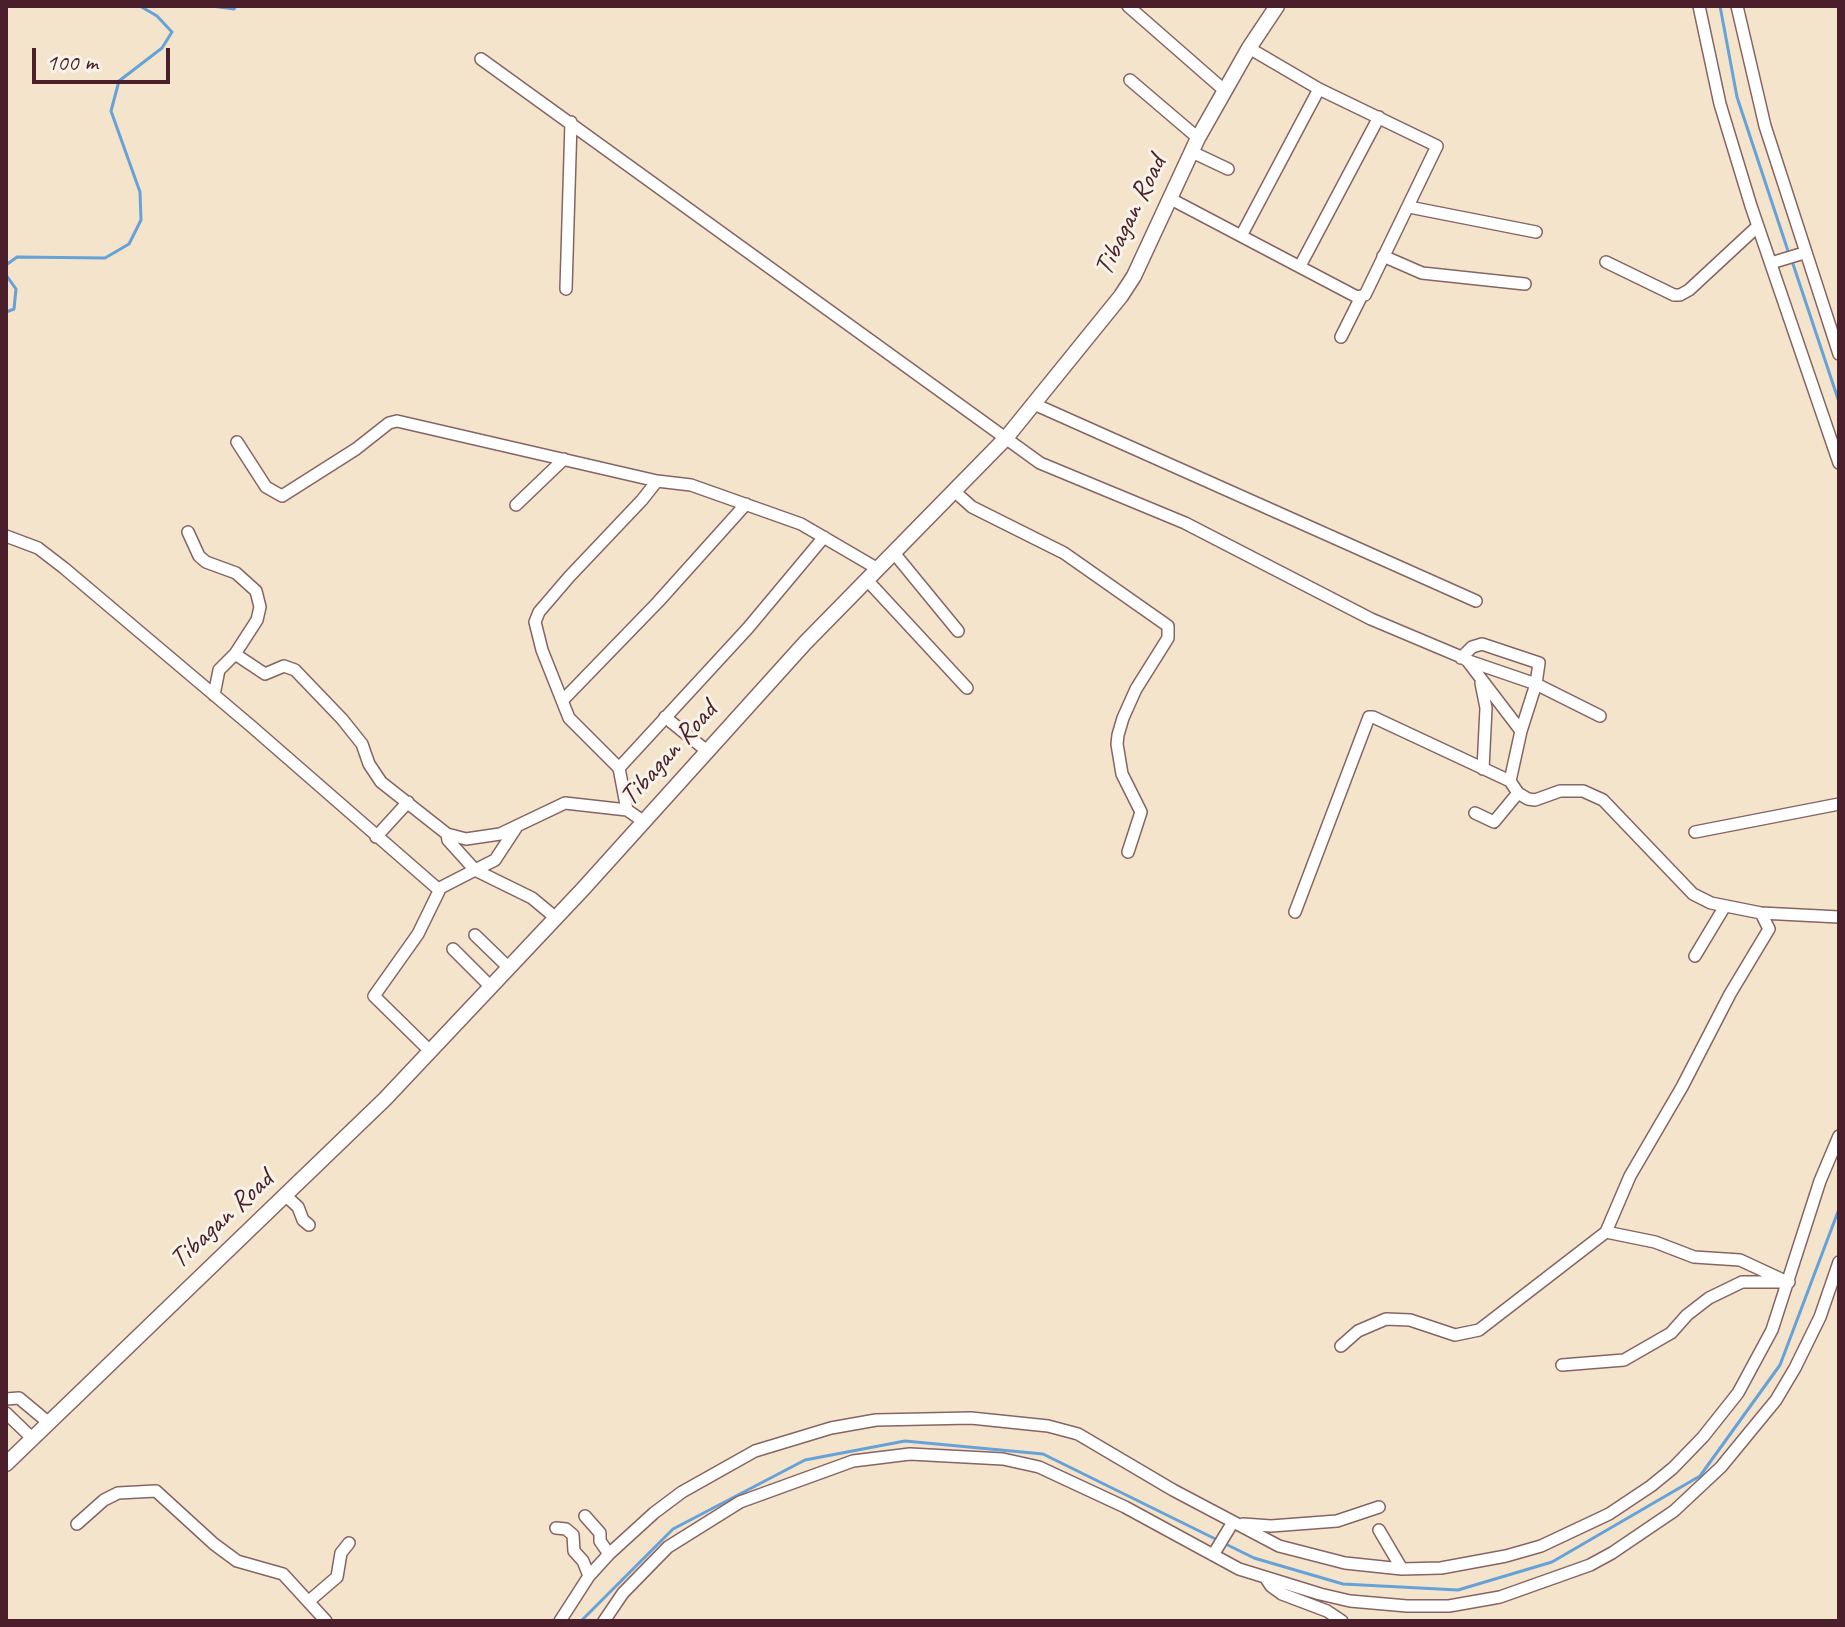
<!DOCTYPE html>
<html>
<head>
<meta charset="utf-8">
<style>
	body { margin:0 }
	#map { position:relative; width:1845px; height:1627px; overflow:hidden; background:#f5e4cc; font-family:Caveat,sans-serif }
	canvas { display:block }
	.frame { position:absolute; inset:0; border:8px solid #4a1f2b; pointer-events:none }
	.scale { position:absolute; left:32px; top:48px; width:138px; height:36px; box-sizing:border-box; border:4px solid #4a1f2b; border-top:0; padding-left:10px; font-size:24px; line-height:28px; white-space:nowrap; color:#4a1f2b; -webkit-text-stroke:6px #f7f3e8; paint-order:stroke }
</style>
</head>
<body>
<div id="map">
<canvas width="1845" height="1627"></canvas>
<div class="frame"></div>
<div class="scale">100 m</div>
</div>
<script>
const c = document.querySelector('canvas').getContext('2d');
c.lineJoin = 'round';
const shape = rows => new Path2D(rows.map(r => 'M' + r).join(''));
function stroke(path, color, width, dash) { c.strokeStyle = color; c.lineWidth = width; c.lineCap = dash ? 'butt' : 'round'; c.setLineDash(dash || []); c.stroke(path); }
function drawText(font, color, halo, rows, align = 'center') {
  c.font = font + ' Caveat,sans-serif'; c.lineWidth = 6; c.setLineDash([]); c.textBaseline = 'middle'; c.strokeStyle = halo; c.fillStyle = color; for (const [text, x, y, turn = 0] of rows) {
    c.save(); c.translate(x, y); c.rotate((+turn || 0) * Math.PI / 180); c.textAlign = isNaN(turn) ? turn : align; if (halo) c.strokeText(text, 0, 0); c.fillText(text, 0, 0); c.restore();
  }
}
stroke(shape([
	[212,6,234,9,236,6],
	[1720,6,1737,97,1789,254],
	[1792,261,1839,402],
	[6,265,17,257,105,258,129,244,141,220,140,192,111,111,119,81,162,48,172,32,157,16,140,6],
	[6,275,16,289,14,309,6,312],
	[581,1621,673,1529,805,1460,905,1441,1043,1454,1254,1558,1343,1584,1458,1590,1552,1562,1700,1476,1780,1365,1839,1209]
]), '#66a2d7', 3);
const minor = shape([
	[1128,6,1224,90],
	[1699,6,1720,104,1751,206,1839,463],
	[1737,6,1765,126,1839,354],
	[481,59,1040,463,1185,523,1371,619,1466,659,1521,731,1510,781,1518,793,1528,799,1535,800,1560,791,1583,791,1603,800,1693,894,1711,903,1761,913,1839,917],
	[1130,80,1198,138],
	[1192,152,1228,169],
	[1169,198,1357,297,1365,295,1437,146,1319,89,1249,48],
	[1409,207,1536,232],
	[1241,236,1319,89],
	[1383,256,1422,273,1525,284],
	[1606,262,1674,295,1680,295,1689,290,1758,226],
	[1771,263,1804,253],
	[1300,266,1379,117],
	[566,289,571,122],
	[1341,337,1361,297],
	[1034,404,1476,601],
	[237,442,266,487,282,496,356,449,389,423,397,421,657,481,691,485,801,524,878,569],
	[954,491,972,507,1064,553,1168,626,1168,638,1136,689,1123,718,1118,735,1117,744,1122,774,1141,812,1128,852],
	[516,505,564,459],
	[188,532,199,556,206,562,236,573,256,591,260,607,257,620,235,654,219,670,214,695],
	[6,536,38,548,64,568,251,726,438,889,439,891,418,934,374,996,430,1051],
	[894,553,958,631],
	[867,580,967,688],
	[235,654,265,674,284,666,295,670,342,719,362,744,369,764,381,782,447,834,466,839,500,834,565,803,627,810,643,821],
	[1461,658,1472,647,1482,644,1539,663,1536,684,1521,731],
	[1466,660,1536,684,1600,716],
	[1481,683,1486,708,1483,769],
	[563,700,658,602,746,504],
	[665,717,707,751],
	[619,768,748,628,824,537],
	[627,810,619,768,569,718,542,650,535,622,539,612,569,577,642,500,657,481],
	[1475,813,1494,822,1518,793],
	[1695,832,1839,804],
	[447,834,448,840,475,870,495,860,516,828],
	[376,837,408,802],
	[438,889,475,870,532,898,556,918],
	[1295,912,1369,717,1373,717,1510,781],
	[475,935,509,968],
	[453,949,491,987],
	[1695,956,1725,906],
	[286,1196,298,1207,303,1220,309,1225],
	[1606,1232,1655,1242,1694,1257,1740,1260,1781,1279],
	[1341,1346,1358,1331,1386,1319,1410,1320,1455,1335,1479,1330,1606,1232,1630,1176,1682,1087,1730,994,1769,929,1761,913],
	[1562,1365,1624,1360,1671,1333,1687,1315,1709,1298,1742,1282,1789,1282],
	[6,1399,19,1398,49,1423],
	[6,1413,33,1439],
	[585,1516,600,1533,600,1541,609,1554],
	[77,1524,104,1500,118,1493,156,1491,214,1544,237,1561,283,1574,326,1621],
	[1243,1524,1271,1526,1337,1521,1379,1507],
	[556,1528,566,1529,573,1535,574,1551,583,1561,589,1576],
	[1379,1530,1402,1569],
	[1213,1555,1233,1522],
	[1267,1580,1271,1586,1282,1594,1327,1611,1342,1621],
	[309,1601,337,1577,341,1553,349,1543],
	[560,1621,589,1576,609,1554,654,1513,682,1492,755,1451,831,1428,876,1420,971,1418,1048,1426,1078,1434,1173,1490,1279,1546,1345,1563,1402,1569,1441,1568,1506,1556,1541,1546,1609,1514,1651,1486,1673,1468,1703,1437,1738,1393,1772,1330,1820,1181,1839,1136],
	[604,1621,623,1593,668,1547,740,1502,853,1461,910,1454,1003,1459,1039,1467,1125,1507,1239,1569,1320,1594,1350,1601,1407,1606,1449,1606,1500,1597,1590,1565,1612,1553,1674,1511,1721,1467,1776,1400,1795,1368,1820,1317,1839,1262]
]);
const major = shape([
	[6,1464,385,1099,583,889,805,643,1006,438,1121,296,1134,276,1198,138,1249,48,1277,6]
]);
stroke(minor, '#866463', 14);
stroke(major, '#866463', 17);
stroke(minor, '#fff', 11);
stroke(major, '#fff', 14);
drawText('28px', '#4a1f2b', '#f7f3e8', [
	["Tibagan Road",1131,216,-64],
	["Tibagan Road",669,754,-48],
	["Tibagan Road",222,1220,-43]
]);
</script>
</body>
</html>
